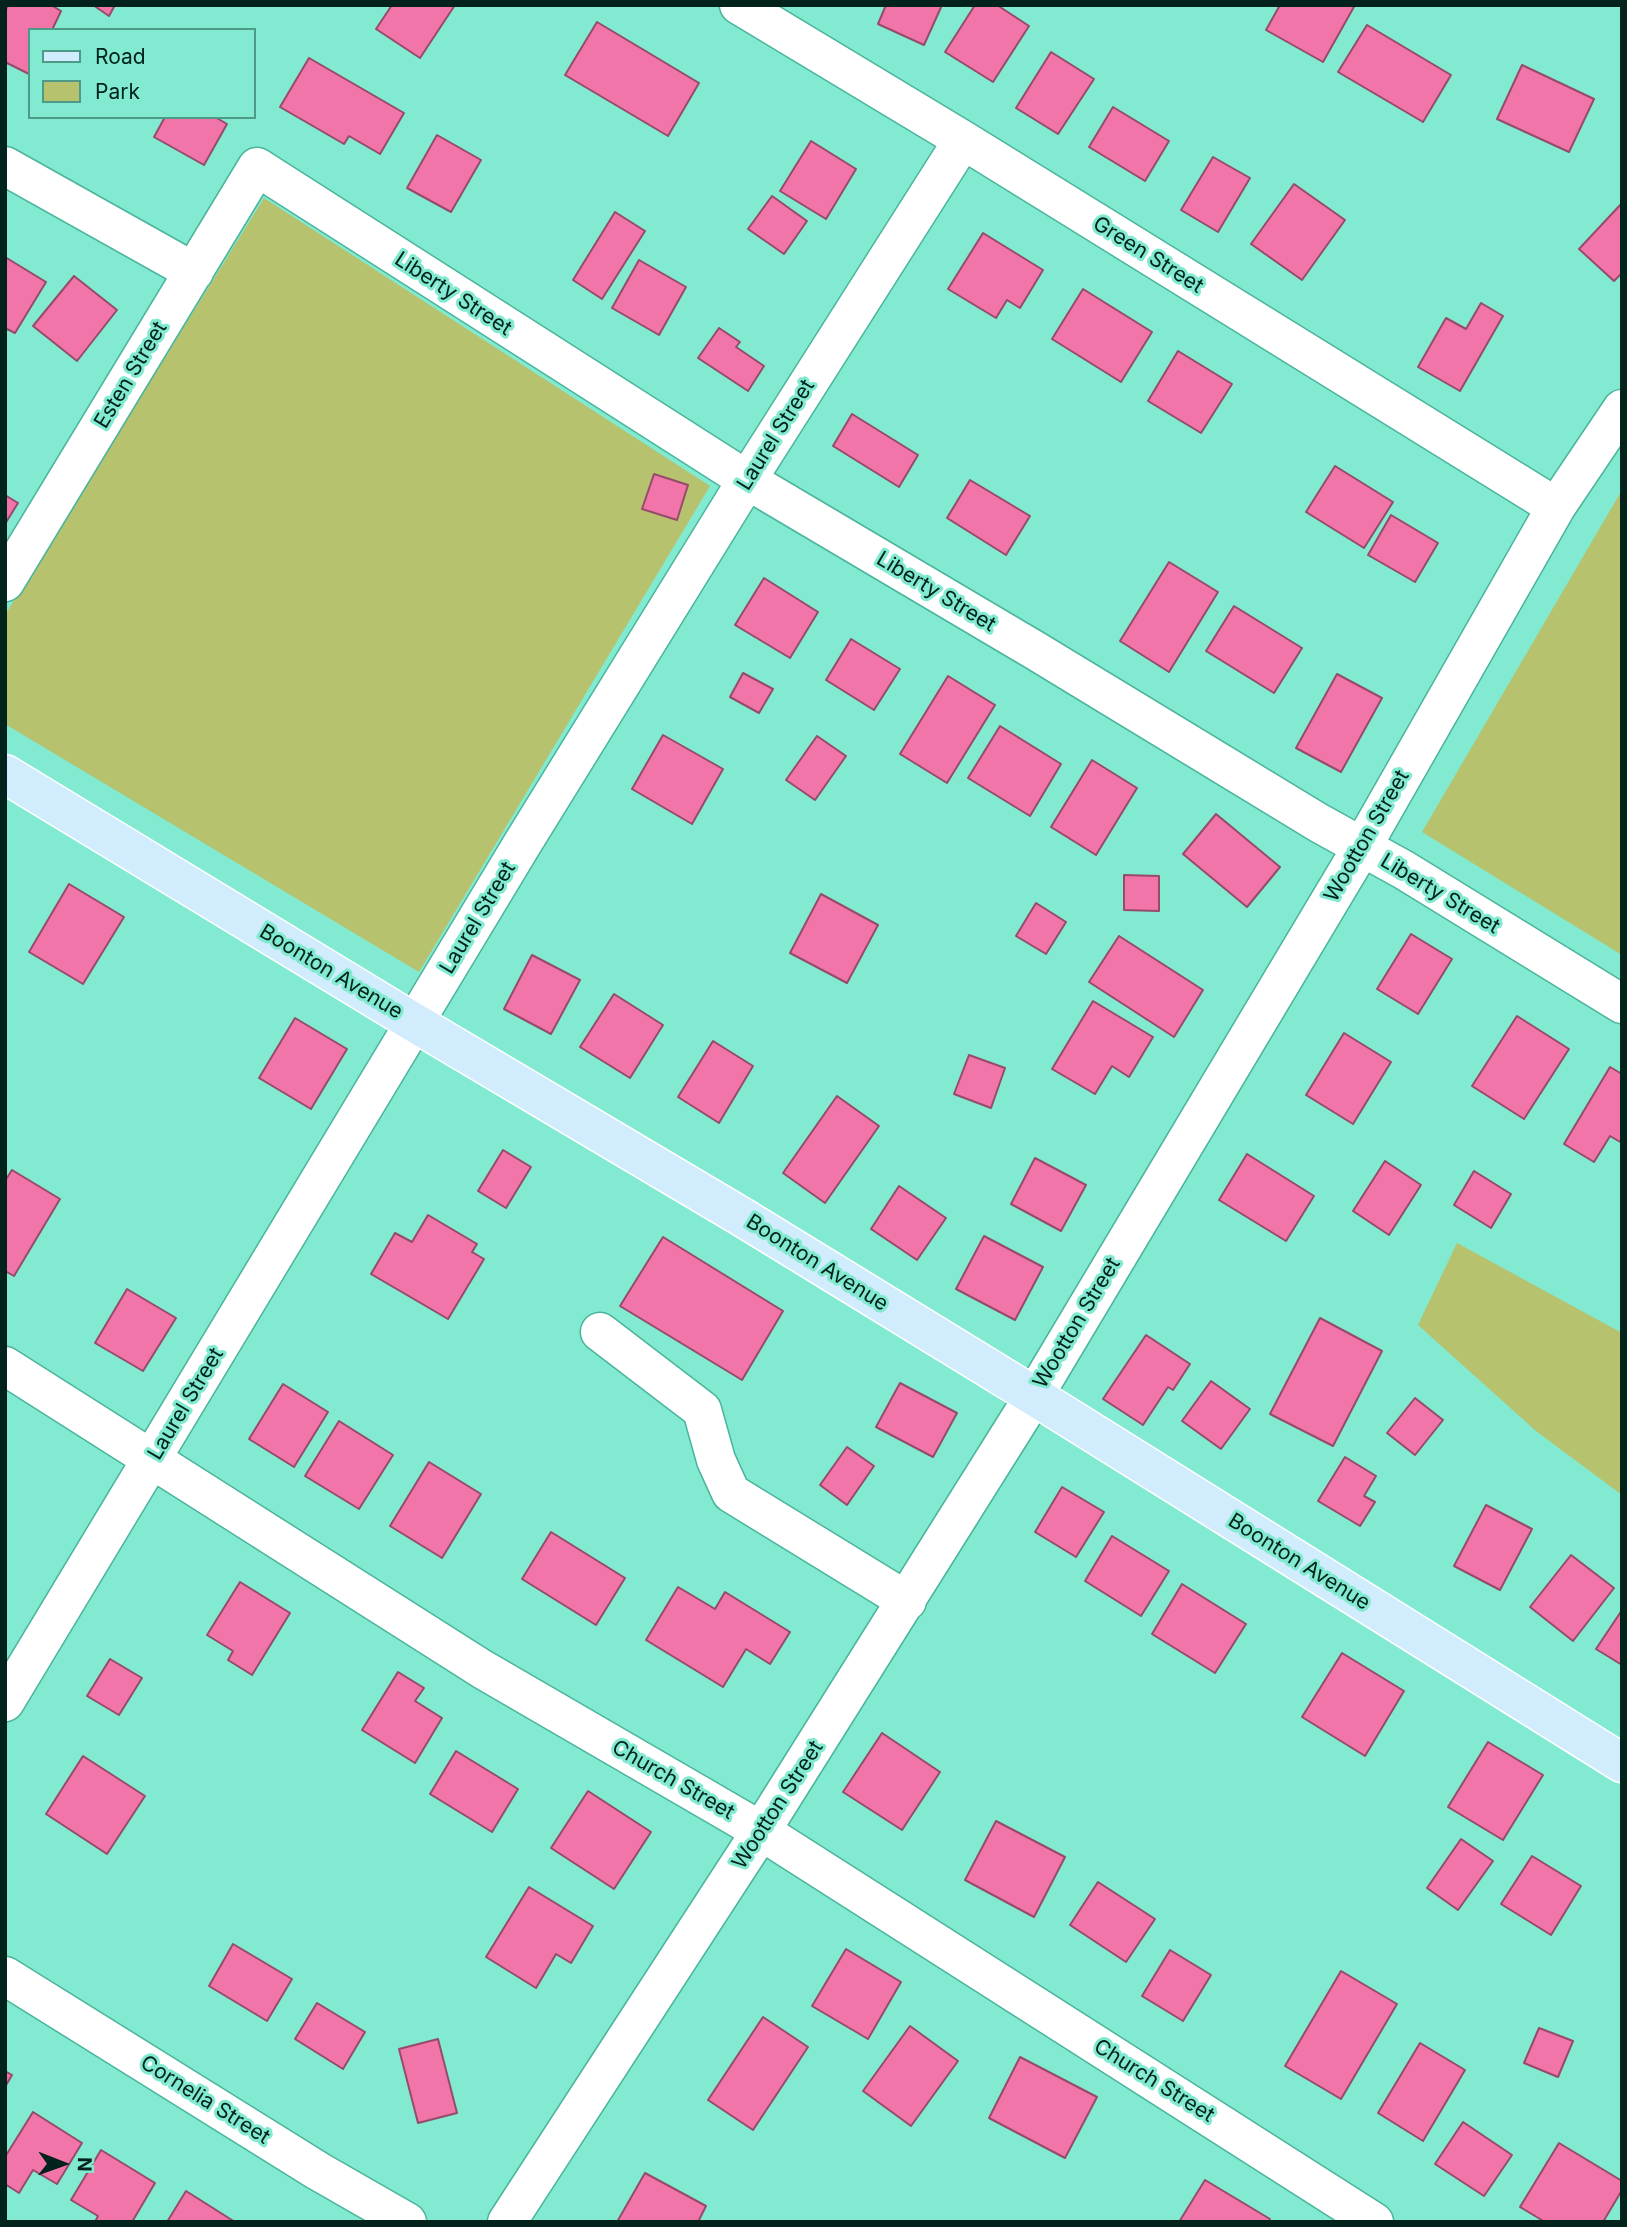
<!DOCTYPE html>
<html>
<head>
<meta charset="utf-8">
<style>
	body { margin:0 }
	#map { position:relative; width:1627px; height:2227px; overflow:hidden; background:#81ead0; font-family:Inter,sans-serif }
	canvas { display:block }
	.frame { position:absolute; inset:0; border:7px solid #01231c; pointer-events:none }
	.legend { position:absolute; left:28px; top:28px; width:228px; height:91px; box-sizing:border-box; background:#81ead0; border:2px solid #4e9a88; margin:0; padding:9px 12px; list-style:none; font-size:21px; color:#01231c }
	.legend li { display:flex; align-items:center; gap:14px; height:35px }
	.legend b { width:35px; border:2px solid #4e9a88 }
	.north { position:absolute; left:28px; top:2129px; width:70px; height:70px; -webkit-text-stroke:5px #81ead0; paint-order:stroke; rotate:91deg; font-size:19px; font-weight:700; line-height:28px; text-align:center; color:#01231c }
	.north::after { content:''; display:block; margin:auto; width:24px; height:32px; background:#01231c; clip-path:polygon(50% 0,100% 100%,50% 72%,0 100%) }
</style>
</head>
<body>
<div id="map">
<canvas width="1627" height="2227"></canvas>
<div class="frame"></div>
<ul class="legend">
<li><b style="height:9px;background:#d0ecfd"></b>Road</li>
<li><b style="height:19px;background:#b7c26e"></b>Park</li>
</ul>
<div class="north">N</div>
</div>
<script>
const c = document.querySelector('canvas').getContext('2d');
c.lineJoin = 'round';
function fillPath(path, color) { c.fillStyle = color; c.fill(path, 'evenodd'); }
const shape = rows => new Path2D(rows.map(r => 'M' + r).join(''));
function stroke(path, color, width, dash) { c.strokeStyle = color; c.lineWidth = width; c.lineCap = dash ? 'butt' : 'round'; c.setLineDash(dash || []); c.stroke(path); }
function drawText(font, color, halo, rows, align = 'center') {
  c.font = font + ' Inter,sans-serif'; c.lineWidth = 6; c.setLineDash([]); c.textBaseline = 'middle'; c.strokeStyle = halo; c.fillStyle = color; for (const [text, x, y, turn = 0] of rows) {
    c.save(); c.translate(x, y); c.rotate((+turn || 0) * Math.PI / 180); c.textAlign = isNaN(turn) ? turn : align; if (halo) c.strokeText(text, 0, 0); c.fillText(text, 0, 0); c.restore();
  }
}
fillPath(shape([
	[264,198,710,486,419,972,5,724,5,615],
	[1622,490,1622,955,1422,832],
	[1457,1243,1622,1333,1622,1495,1536,1431,1418,1325]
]), '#b7c26e');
const building = shape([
	[8,5,51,5,61,11,52,30,30,30,29,74,5,62,5,11,8,5],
	[93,5,115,5,109,16,93,5],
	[392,5,455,5,420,58,376,29,392,5],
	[886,5,942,5,924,45,878,24,886,5],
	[975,5,997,5,1029,26,993,82,945,52,975,5],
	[1280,5,1355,5,1323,62,1266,30,1280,5],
	[597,22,699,83,668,136,565,75,597,22],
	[1367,25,1451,75,1423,122,1338,72,1367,25],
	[1051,52,1094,79,1058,134,1016,108,1051,52],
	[309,58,404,113,380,154,349,136,344,144,280,107,309,58],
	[1522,65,1594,99,1569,152,1497,119,1522,65],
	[1113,107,1169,141,1145,181,1089,147,1113,107],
	[165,117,215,117,227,124,204,165,154,137,165,117],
	[437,135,481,160,451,212,407,188,437,135],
	[811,141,856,169,826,219,780,191,811,141],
	[1213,157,1250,178,1218,232,1181,210,1213,157],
	[1294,184,1345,220,1302,280,1251,244,1294,184],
	[772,196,807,221,784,254,748,229,772,196],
	[1622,203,1622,273,1614,281,1579,249,1622,203],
	[615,212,645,231,602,299,573,280,615,212],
	[983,233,1043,270,1020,308,1007,300,996,318,948,289,983,233],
	[5,257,46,282,15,333,5,328,5,257],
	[639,260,686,287,659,335,612,308,639,260],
	[74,276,117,310,77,361,33,326,74,276],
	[1083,289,1152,332,1121,382,1052,339,1083,289],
	[1481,303,1503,316,1460,391,1418,367,1446,318,1466,329,1481,303],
	[719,328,740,342,736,347,764,366,748,391,698,358,719,328],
	[1178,351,1232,384,1201,433,1148,401,1178,351],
	[852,414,918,455,899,487,833,446,852,414],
	[1335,466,1393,502,1364,548,1306,512,1335,466],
	[654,474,688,485,677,520,642,509,654,474],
	[970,480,1030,516,1006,555,947,518,970,480],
	[5,495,18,503,5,524,5,495],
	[1391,515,1438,543,1415,582,1368,555,1391,515],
	[1169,562,1218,592,1169,672,1120,641,1169,562],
	[764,578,818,612,790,658,735,625,764,578],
	[1234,606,1302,648,1274,693,1206,651,1234,606],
	[851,639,900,669,874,710,826,680,851,639],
	[743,673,773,689,759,713,730,697,743,673],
	[1337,674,1382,698,1341,772,1296,748,1337,674],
	[948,676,995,705,947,783,900,754,948,676],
	[1000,726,1061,764,1030,816,968,778,1000,726],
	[663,735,723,769,692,824,632,789,663,735],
	[817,736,846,756,815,800,786,780,817,736],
	[1092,760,1137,788,1096,855,1051,827,1092,760],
	[1216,814,1280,867,1247,907,1183,854,1216,814],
	[1124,875,1159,876,1159,911,1124,910,1124,875],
	[69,884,124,917,83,984,29,952,69,884],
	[821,894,878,925,847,983,790,953,821,894],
	[1036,903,1066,922,1046,954,1016,936,1036,903],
	[1411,934,1452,959,1418,1014,1377,989,1411,934],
	[1119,936,1203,990,1174,1037,1089,982,1119,936],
	[532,955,580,980,551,1034,504,1009,532,955],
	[614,994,663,1025,630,1078,580,1047,614,994],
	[1093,1001,1153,1037,1129,1077,1112,1066,1095,1094,1052,1069,1093,1001],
	[1517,1016,1569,1049,1524,1119,1472,1086,1517,1016],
	[295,1018,347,1049,311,1109,259,1078,295,1018],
	[1344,1033,1391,1062,1353,1124,1306,1095,1344,1033],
	[713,1041,753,1066,719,1123,678,1097,713,1041],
	[969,1055,1005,1068,991,1108,954,1094,969,1055],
	[1610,1067,1622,1074,1622,1143,1610,1136,1594,1162,1564,1144,1610,1067],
	[837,1096,879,1126,825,1203,783,1173,837,1096],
	[503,1150,531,1167,506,1208,478,1191,503,1150],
	[1247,1154,1314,1196,1286,1241,1219,1200,1247,1154],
	[1035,1158,1086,1185,1061,1231,1011,1204,1035,1158],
	[1385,1161,1421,1185,1389,1235,1353,1211,1385,1161],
	[12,1170,60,1199,14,1276,5,1271,5,1181,12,1170],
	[1474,1171,1511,1194,1491,1228,1454,1205,1474,1171],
	[899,1186,946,1218,917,1260,871,1229,899,1186],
	[428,1215,477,1244,472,1252,484,1259,448,1319,371,1274,395,1233,412,1242,428,1215],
	[984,1236,1043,1267,1015,1320,956,1289,984,1236],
	[663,1237,783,1311,742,1380,620,1306,663,1237],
	[127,1289,176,1318,143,1371,95,1343,127,1289],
	[1320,1318,1382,1351,1333,1446,1270,1414,1320,1318],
	[1146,1335,1190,1364,1173,1390,1168,1387,1143,1425,1103,1399,1146,1335],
	[1211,1381,1250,1409,1221,1449,1182,1421,1211,1381],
	[900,1383,957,1413,933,1457,876,1427,900,1383],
	[283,1384,328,1412,294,1467,249,1439,283,1384],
	[1415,1398,1443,1420,1415,1455,1387,1433,1415,1398],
	[339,1421,393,1455,359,1509,305,1476,339,1421],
	[847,1447,874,1466,847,1505,820,1485,847,1447],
	[1345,1457,1376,1476,1364,1496,1375,1502,1360,1526,1318,1501,1345,1457],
	[429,1462,481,1494,442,1558,390,1526,429,1462],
	[1062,1487,1104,1512,1076,1557,1035,1532,1062,1487],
	[1486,1505,1532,1529,1500,1590,1454,1566,1486,1505],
	[551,1532,625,1578,596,1625,522,1579,551,1532],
	[1112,1536,1169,1571,1141,1616,1085,1581,1112,1536],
	[1571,1555,1614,1588,1573,1641,1530,1607,1571,1555],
	[240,1582,290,1613,252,1675,228,1660,233,1651,207,1635,240,1582],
	[1182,1584,1246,1624,1215,1673,1152,1634,1182,1584],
	[678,1587,715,1609,725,1592,790,1632,770,1664,746,1649,723,1687,646,1640,678,1587],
	[1622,1610,1622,1665,1596,1649,1622,1610],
	[1342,1653,1404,1691,1365,1756,1302,1717,1342,1653],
	[110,1659,142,1678,119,1715,87,1696,110,1659],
	[398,1672,424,1688,415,1701,442,1718,415,1763,362,1730,398,1672],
	[882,1733,940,1772,902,1830,843,1792,882,1733],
	[1488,1742,1543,1775,1503,1840,1448,1807,1488,1742],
	[456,1751,518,1789,492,1832,430,1794,456,1751],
	[83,1756,145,1796,107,1854,46,1814,83,1756],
	[588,1791,651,1832,614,1889,551,1848,588,1791],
	[996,1821,1065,1857,1034,1917,965,1880,996,1821],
	[1461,1839,1493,1861,1458,1910,1427,1888,1461,1839],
	[1532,1856,1581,1886,1551,1935,1501,1904,1532,1856],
	[1098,1882,1155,1919,1126,1962,1070,1925,1098,1882],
	[529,1887,593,1926,571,1963,556,1954,536,1988,486,1957,529,1887],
	[233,1944,292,1979,267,2021,209,1986,233,1944],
	[846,1949,901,1982,868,2039,812,2006,846,1949],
	[1170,1950,1211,1975,1183,2021,1142,1996,1170,1950],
	[1341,1971,1397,2004,1341,2099,1285,2066,1341,1971],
	[317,2003,365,2032,343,2069,295,2039,317,2003],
	[763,2017,808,2047,753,2130,708,2100,763,2017],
	[910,2026,958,2061,911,2126,863,2091,910,2026],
	[1539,2028,1573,2041,1558,2077,1524,2063,1539,2028],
	[438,2039,457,2113,418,2123,399,2049,438,2039],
	[1420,2043,1465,2070,1423,2141,1378,2113,1420,2043],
	[1020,2057,1097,2097,1065,2158,989,2118,1020,2057],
	[5,2071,12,2075,5,2087,5,2071],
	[33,2112,82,2143,57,2184,33,2170,19,2193,5,2184,5,2157,33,2112],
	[1463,2122,1512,2155,1484,2196,1435,2164,1463,2122],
	[1559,2143,1622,2181,1622,2190,1603,2222,1545,2222,1520,2207,1559,2143],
	[101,2150,155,2183,132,2222,95,2222,98,2216,71,2200,101,2150],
	[645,2173,706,2206,698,2222,617,2222,645,2173],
	[1205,2180,1270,2219,1268,2222,1179,2222,1205,2180],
	[186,2191,235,2222,167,2222,186,2191]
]);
fillPath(building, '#f275aa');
stroke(building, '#964b6a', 2);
const minor = shape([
	[739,5,963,140,1556,507],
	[5,166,194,272],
	[5,582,257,167,747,480,1036,651,1319,823,1404,870,1622,1004],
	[600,1332,702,1410,716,1460,731,1493,907,1601],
	[5,1366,482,1669,761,1831,1374,2222],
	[5,1702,521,846,747,480,963,140],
	[5,1976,318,2171,407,2222],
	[507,2222,761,1831,1034,1396,1362,847,1556,507,1622,409]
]);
const major = shape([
	[5,774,415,1023,742,1217,1034,1396,1622,1763]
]);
stroke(minor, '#4ab59c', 41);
stroke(major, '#fff', 41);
stroke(minor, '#fff', 38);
stroke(major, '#d0ecfd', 38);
drawText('21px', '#01231c', '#81ead0', [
	["Green Street",1148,255,32],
	["Liberty Street",453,294,33],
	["Esten Street",131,375,-59],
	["Laurel Street",776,435,-58],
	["Liberty Street",936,592,31],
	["Wootton Street",1367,836,-60],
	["Liberty Street",1440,894,31],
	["Laurel Street",478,918,-59],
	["Boonton Avenue",331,972,31],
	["Boonton Avenue",817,1263,32],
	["Wootton Street",1077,1323,-59],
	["Laurel Street",186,1404,-59],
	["Boonton Avenue",1299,1562,32],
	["Church Street",673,1780,30],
	["Wootton Street",778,1805,-57],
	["Church Street",1154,2081,32],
	["Cornelia Street",205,2100,32]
]);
</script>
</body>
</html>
